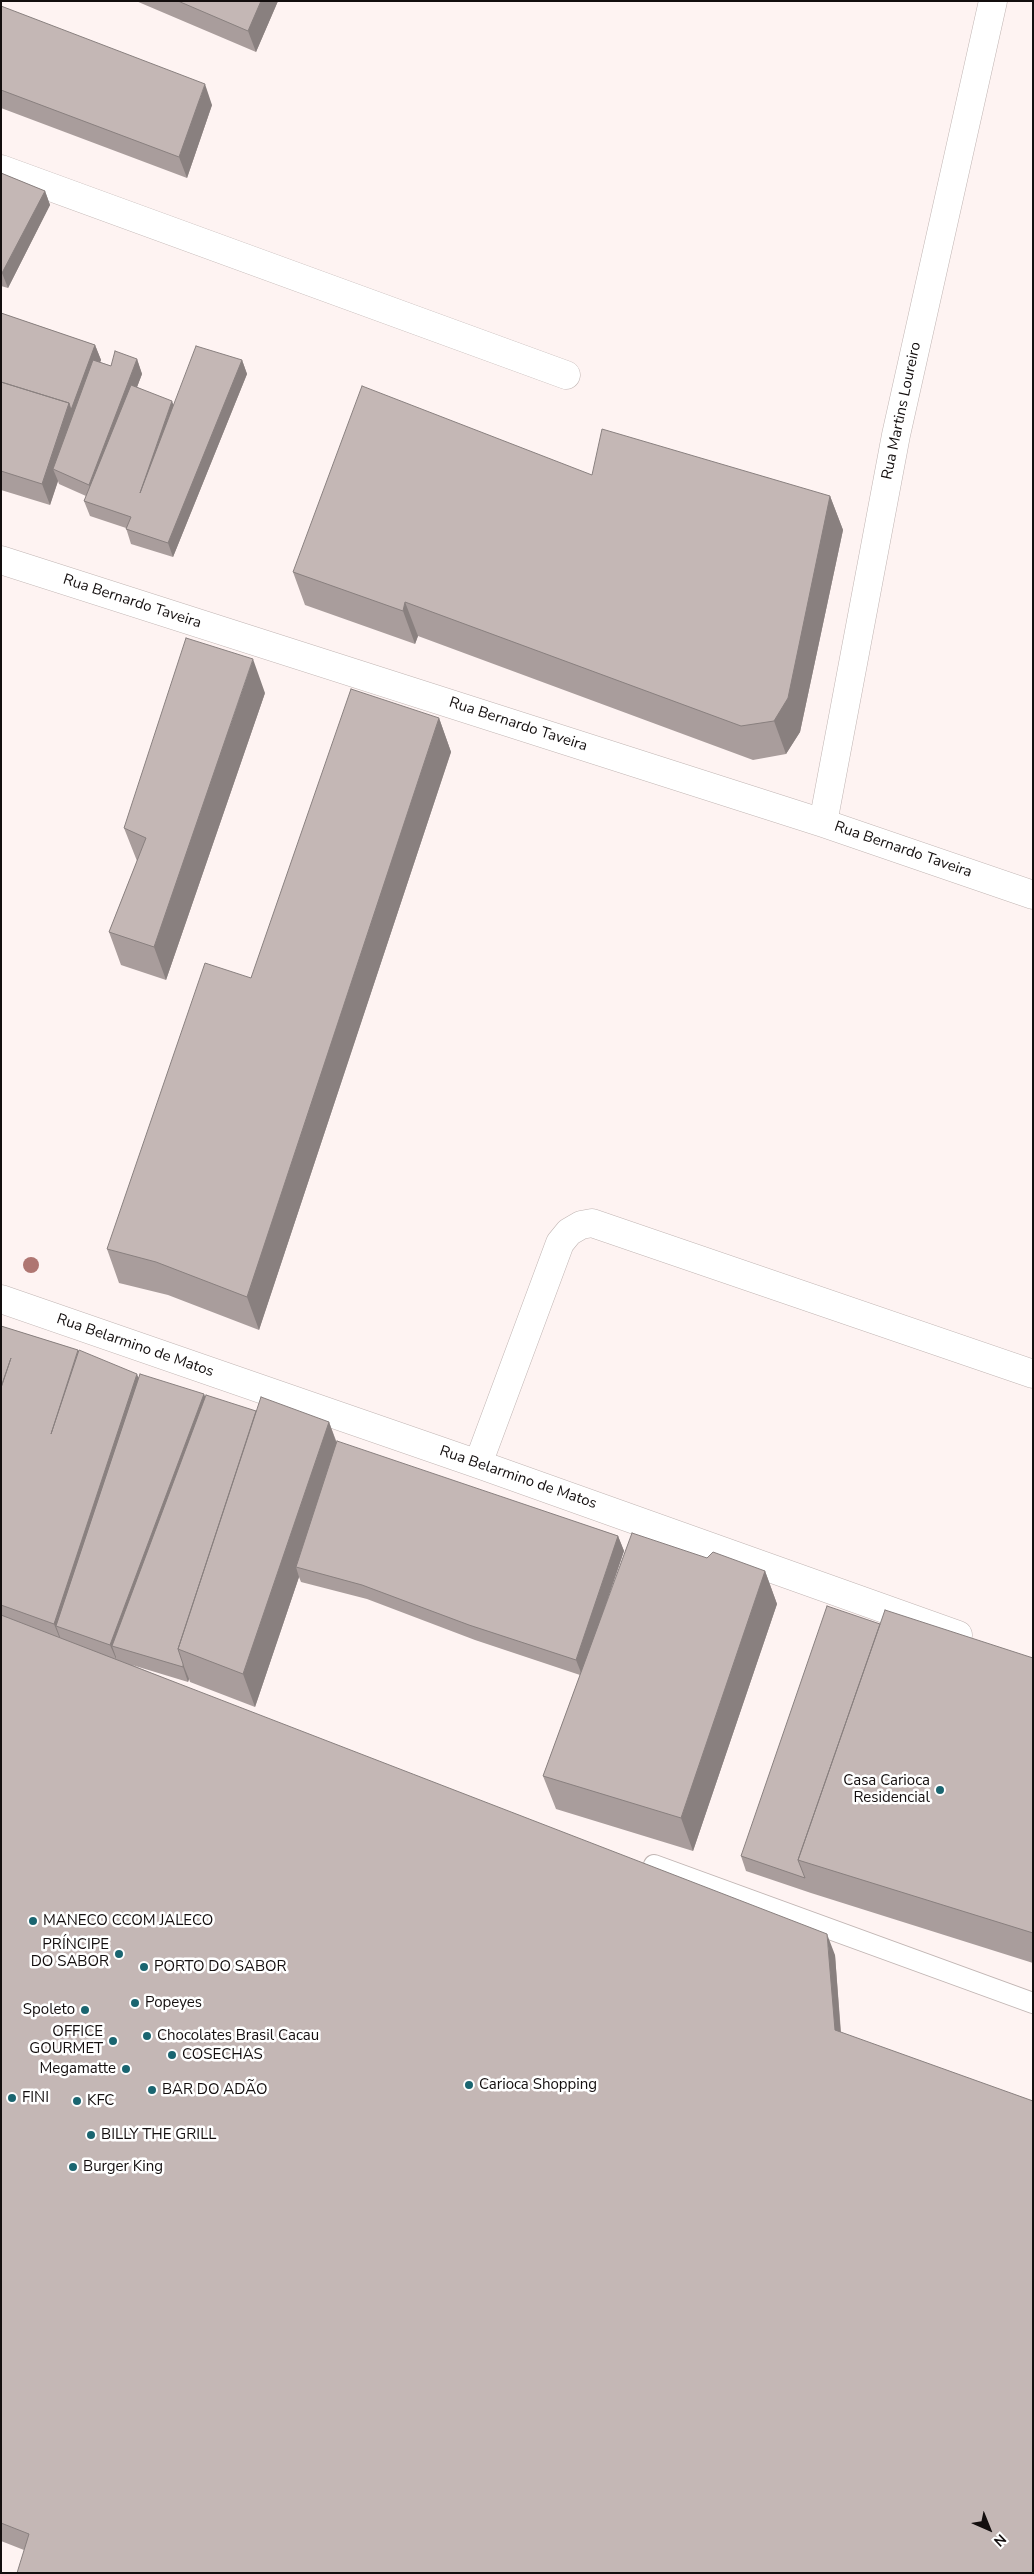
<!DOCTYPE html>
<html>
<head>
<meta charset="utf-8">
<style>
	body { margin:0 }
	#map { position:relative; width:1034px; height:2574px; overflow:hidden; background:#fef3f2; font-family:"Nunito Sans",sans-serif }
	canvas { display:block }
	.frame { position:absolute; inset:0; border:2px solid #130e0e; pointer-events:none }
	.north { position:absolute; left:964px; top:2504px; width:50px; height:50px; -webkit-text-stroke:4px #fff; paint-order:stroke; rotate:136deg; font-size:14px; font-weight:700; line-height:20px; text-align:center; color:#130e0e }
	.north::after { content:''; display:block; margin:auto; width:18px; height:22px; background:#130e0e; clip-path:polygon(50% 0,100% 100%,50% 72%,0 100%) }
</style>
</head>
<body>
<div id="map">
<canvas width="1034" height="2574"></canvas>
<div class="frame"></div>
<div class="north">N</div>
</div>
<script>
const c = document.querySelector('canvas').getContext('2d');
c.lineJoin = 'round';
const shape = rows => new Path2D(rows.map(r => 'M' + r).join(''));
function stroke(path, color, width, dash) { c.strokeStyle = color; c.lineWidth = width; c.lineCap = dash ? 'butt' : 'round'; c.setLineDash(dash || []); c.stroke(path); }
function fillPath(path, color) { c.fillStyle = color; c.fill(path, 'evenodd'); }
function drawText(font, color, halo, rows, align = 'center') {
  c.font = font + ' "Nunito Sans",sans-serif'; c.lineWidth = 5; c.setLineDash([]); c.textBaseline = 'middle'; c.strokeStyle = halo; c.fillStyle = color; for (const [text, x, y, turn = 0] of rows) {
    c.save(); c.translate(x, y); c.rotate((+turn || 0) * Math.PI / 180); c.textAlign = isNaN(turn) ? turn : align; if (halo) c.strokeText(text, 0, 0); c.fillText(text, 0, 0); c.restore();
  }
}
const lane = shape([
	[654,1865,1033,2003]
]);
const street = shape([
	[1,169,566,375],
	[1,560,823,823,1033,895],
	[823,823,896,435,993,1],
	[1,1299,478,1464,958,1635],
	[478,1464,560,1243,569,1232,581,1225,592,1223,1033,1374]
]);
stroke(lane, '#c1b5b3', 22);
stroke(street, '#c1b5b3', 29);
stroke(lane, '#fff', 20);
stroke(street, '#fff', 28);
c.fillStyle = '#af7672';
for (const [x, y] of [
	[31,1265]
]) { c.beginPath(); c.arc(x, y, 8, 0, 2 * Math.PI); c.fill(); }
fillPath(shape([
	[136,1,278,1,256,52],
	[1,6,212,105,187,178,1,108],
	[1,173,45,191,50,205,8,288,1,286],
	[1,313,95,345,101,360,100,362,111,366,137,359,142,374,137,387,174,405,242,360,247,374,173,557,131,544,126,528,90,516,84,501,86,496,59,484,58,481,50,505,1,490],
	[592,475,830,496,843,530,800,732,786,754,753,760,418,636,415,644,305,605,293,572],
	[265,693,166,980,121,965,109,932,137,861,124,828],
	[439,718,451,752,259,1330,168,1295,119,1283,107,1249,251,978],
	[1,1326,78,1350,78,1352,138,1377,204,1394,205,1398,256,1411,329,1422,337,1443,618,1536,624,1551,600,1621,707,1558,765,1571,777,1604,693,1851,556,1809,543,1776,580,1675,475,1640,367,1599,301,1582,299,1577,255,1707,190,1682,189,1679,188,1682,132,1665,835,1955,841,2032,24,2550,1,2541],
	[880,1624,1033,1658,1033,1963,811,1893,746,1871,741,1856]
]), '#a99d9c');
fillPath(shape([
	[261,1,278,1,256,52,248,31],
	[205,84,212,105,187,178,179,157],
	[45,191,50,205,8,288,2,273],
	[95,345,101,360,76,424,53,469,58,481,50,505,42,484,69,403],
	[137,359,142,374,94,500,89,485],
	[242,360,247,374,173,557,168,543],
	[172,401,178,416,140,493],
	[830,496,843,530,800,732,786,754,774,721],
	[405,602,418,636,415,644,403,611],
	[253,659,265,693,166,980,154,947],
	[439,718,451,752,259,1330,247,1297],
	[137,1374,143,1389,56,1626,60,1637,60,1639,54,1624],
	[204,1394,210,1409,112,1646,116,1657,116,1659,110,1645],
	[329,1422,341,1456,296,1567,299,1577,255,1707,243,1674],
	[618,1536,624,1551,582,1675,576,1660],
	[765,1571,777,1604,693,1851,681,1818],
	[183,1664,189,1679,188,1682,183,1667],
	[827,1934,835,1955,842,2051,835,2030]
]), '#89807f');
const building = shape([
	[178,1,261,1,248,31,178,1],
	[1,6,205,84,179,157,1,90,1,6],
	[1,173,45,191,2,273,1,273,1,173],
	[1,313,95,345,71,410,69,403,1,382,1,313],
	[196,346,242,360,168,543,126,529,131,517,84,501,131,385,172,401,140,493,196,346],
	[115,351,137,359,89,485,53,469,93,360,111,366,115,351],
	[1,382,69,403,42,484,1,471,1,382],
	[362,386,592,475,602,429,830,496,788,698,774,721,741,726,405,602,403,611,293,572,362,386],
	[186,638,253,659,154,947,109,932,146,838,124,828,186,638],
	[351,689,439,718,247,1297,156,1262,107,1249,205,963,251,978,351,689],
	[1,1326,78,1350,51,1434,79,1350,137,1374,54,1624,1,1605,1,1388,11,1358,1,1387,1,1326],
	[140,1374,204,1394,110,1645,56,1626,140,1374],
	[206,1395,256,1411,178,1649,183,1664,183,1667,112,1646,206,1395],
	[261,1397,329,1422,243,1674,178,1649,261,1397],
	[337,1441,618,1536,576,1660,469,1625,362,1585,296,1567,337,1441],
	[632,1533,707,1558,713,1552,765,1571,681,1818,543,1776,632,1533],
	[827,1606,880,1624,798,1860,805,1878,741,1856,827,1606],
	[885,1610,1033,1658,1033,1933,798,1860,885,1610],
	[1,1615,827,1934,835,2030,1033,2101,1033,2573,17,2573,29,2534,1,2523,1,1615]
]);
fillPath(building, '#c4b7b5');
stroke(building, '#89807f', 1);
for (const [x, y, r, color] of [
	[940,1790,5,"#1a6570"],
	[33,1921,5,"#1a6570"],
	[119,1954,5,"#1a6570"],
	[144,1967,5,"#1a6570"],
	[135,2003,5,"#1a6570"],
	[85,2010,5,"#1a6570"],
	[147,2036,5,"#1a6570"],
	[113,2041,5,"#1a6570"],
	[172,2055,5,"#1a6570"],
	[126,2069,5,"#1a6570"],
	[469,2085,5,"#1a6570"],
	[152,2090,5,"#1a6570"],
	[12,2098,5,"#1a6570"],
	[77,2101,5,"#1a6570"],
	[91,2135,5,"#1a6570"],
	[73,2167,5,"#1a6570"]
]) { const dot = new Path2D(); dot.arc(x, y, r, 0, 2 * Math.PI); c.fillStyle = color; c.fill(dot); stroke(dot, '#fff', 2); }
drawText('15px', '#130e0e', '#fff', [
	["Rua Martins Loureiro",902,411,-78],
	["Rua Bernardo Taveira",132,602,18],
	["Rua Bernardo Taveira",518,725,18],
	["Rua Bernardo Taveira",903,850,19],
	["Rua Belarmino de Matos",135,1346,19],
	["Rua Belarmino de Matos",518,1478,19]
]);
drawText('15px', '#130e0e', '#fff', [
	["Casa Carioca",930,1781,"right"],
	["Residencial",930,1798,"right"],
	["MANECO CCOM JALECO",43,1921],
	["PRÍNCIPE",109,1945,"right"],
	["DO SABOR",109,1962,"right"],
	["PORTO DO SABOR",154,1967],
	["Popeyes",145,2003],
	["Spoleto",75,2010,"right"],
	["OFFICE",103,2032,"right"],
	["GOURMET",103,2049,"right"],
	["Chocolates Brasil Cacau",157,2036],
	["COSECHAS",182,2055],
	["Megamatte",116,2069,"right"],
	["Carioca Shopping",479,2085],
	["BAR DO ADÃO",162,2090],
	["FINI",22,2098],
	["KFC",87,2101],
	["BILLY THE GRILL",101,2135],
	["Burger King",83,2167]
], 'left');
</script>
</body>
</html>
